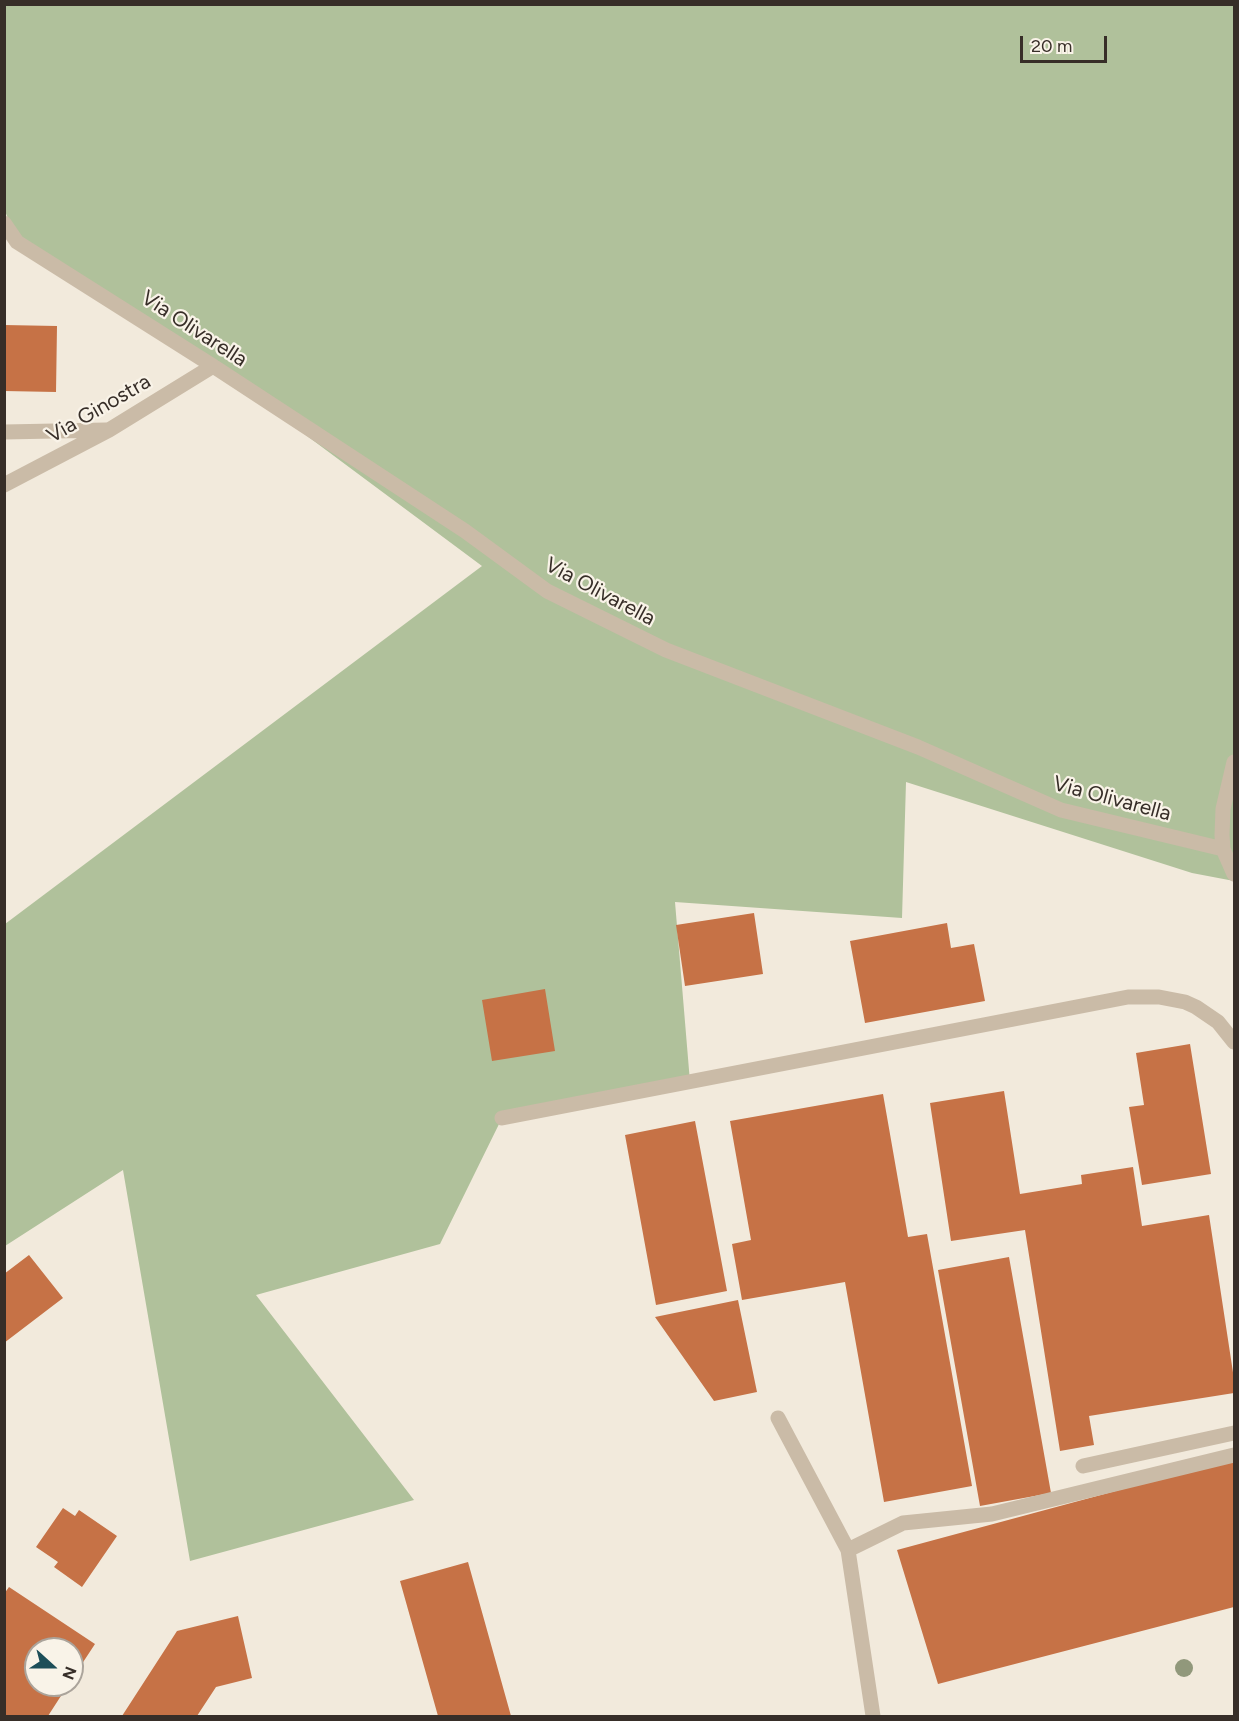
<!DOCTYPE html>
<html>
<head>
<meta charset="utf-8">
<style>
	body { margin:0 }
	#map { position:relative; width:1239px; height:1721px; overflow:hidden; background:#f2eadc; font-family:Figtree,sans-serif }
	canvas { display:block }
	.frame { position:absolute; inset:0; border:6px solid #372e28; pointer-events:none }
	.north { position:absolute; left:24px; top:1637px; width:60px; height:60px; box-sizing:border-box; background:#f9f3e8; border:2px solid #aba49b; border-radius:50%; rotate:111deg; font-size:16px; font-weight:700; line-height:24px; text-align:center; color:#372e28 }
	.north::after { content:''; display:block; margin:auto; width:21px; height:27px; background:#1d4e58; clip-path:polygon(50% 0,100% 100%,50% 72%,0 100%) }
	.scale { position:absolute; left:1020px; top:36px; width:87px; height:27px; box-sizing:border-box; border:3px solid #372e28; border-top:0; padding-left:8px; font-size:18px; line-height:21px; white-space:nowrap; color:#372e28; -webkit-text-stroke:4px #f9f3e8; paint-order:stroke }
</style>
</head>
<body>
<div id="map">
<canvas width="1239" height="1721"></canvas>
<div class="frame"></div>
<div class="north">N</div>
<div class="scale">20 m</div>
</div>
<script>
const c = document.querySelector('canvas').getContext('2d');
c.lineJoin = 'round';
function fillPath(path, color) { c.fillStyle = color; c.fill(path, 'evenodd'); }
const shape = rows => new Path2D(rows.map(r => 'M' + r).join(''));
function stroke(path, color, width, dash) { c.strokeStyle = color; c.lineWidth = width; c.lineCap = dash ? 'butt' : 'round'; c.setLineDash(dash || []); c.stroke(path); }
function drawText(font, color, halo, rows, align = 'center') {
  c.font = font + ' Figtree,sans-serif'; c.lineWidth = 4.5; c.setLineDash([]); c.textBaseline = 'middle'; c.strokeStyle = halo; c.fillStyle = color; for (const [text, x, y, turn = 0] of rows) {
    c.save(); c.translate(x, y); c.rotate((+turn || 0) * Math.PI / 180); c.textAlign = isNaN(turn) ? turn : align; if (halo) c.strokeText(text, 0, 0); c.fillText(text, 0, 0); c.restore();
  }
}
fillPath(shape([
	[5,5,1234,5,1234,881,1192,873,906,782,902,918,675,902,690,1082,502,1118,440,1244,256,1295,414,1500,190,1561,123,1170,5,1246,5,924,482,566,213,366,17,242,5,211]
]), '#b0c19b');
fillPath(shape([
	[4,325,57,326,56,392,4,391],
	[754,913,763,974,685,986,676,925],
	[947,923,951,948,974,944,985,1001,865,1023,850,941],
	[545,989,555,1051,492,1061,482,1000],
	[1190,1044,1211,1174,1142,1185,1129,1107,1144,1105,1136,1053],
	[1004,1091,1020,1194,1082,1184,1081,1175,1133,1167,1142,1226,1209,1215,1234,1379,1234,1393,1089,1416,1094,1445,1060,1451,1025,1230,951,1241,930,1103],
	[883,1094,908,1237,927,1234,972,1486,884,1502,845,1282,742,1300,732,1244,751,1240,730,1121],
	[695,1121,727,1291,656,1305,625,1135],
	[29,1255,63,1298,4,1343,4,1274],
	[1009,1257,1051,1493,980,1506,938,1270],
	[738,1300,757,1392,714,1401,655,1317],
	[1234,1459,1234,1607,938,1684,897,1550],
	[63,1508,75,1516,79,1510,117,1536,82,1587,54,1567,58,1562,36,1547],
	[468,1562,511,1716,438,1716,400,1581],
	[9,1587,95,1644,72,1679,72,1649,36,1649,36,1685,68,1685,48,1716,4,1716,4,1594],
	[238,1616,252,1678,216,1687,197,1716,122,1716,177,1631]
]), '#c67246');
stroke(shape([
	[502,1118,1128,997,1159,997,1185,1002,1196,1007,1218,1022,1234,1042],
	[778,1418,848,1550,873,1716],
	[1083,1466,1234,1433],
	[848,1550,903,1523,992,1514,1234,1455]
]), '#cabba7', 15);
stroke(shape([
	[4,223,17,242,213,366,465,531,547,591,666,650,918,747,1061,810,1223,849],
	[4,432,106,430],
	[4,485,109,430,213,366],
	[1234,762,1223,809,1222,835,1223,849,1234,874]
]), '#cabba7', 15);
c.fillStyle = '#91987b';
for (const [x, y] of [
	[1184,1668]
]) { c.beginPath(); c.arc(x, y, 9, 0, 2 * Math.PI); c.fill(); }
drawText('21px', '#372e28', '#f9f3e8', [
	["Via Olivarella",194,329,33],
	["Via Ginostra",99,409,-30],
	["Via Olivarella",600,592,28],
	["Via Olivarella",1112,799,15]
]);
</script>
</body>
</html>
